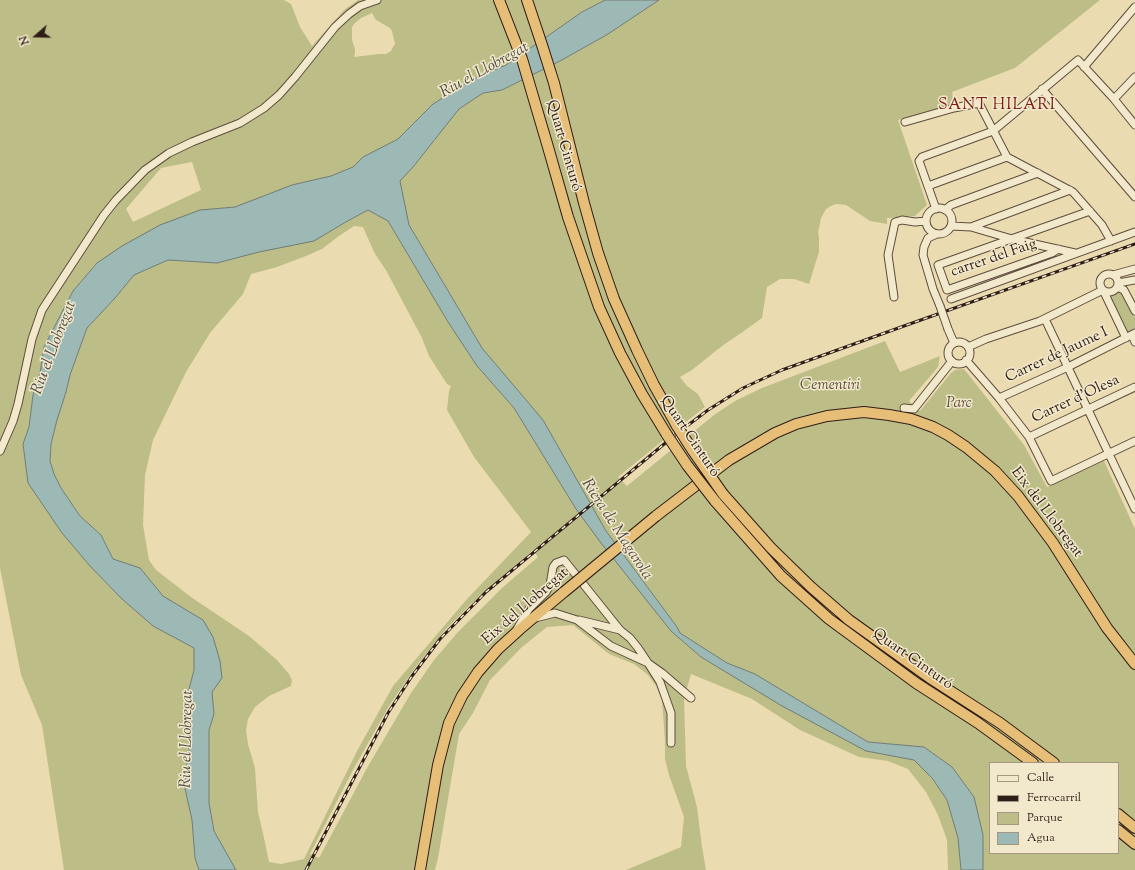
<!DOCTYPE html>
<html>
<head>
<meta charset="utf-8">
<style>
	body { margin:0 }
	#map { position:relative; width:1135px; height:870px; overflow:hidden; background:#ebdbb0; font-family:"Sorts Mill Goudy",serif }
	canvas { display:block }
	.legend { position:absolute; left:989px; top:762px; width:130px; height:92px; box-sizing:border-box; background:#f2e8cc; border:1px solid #a49784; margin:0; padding:5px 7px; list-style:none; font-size:12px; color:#2f1e18 }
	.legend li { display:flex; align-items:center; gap:8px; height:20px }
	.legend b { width:20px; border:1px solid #a49784 }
	.north { position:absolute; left:16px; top:16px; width:40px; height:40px; -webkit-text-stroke:3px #f2e8cc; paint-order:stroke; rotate:250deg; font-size:11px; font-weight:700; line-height:16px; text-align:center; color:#2f1e18 }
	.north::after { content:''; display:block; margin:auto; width:14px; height:18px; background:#2f1e18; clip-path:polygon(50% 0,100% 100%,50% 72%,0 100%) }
</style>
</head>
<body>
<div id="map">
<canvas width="1135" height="870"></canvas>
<ul class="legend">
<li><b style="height:5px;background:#f2e8cc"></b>Calle</li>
<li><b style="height:5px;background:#2f1e18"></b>Ferrocarril</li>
<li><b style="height:11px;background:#bdbe87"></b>Parque</li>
<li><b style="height:11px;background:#9cb9b5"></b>Agua</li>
</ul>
<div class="north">N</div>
</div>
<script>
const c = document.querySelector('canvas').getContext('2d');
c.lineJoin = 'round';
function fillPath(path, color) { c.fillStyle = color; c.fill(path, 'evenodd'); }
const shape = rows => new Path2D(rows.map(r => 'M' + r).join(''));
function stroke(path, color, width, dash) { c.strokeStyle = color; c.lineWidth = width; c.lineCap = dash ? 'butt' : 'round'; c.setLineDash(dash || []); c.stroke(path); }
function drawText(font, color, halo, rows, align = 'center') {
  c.font = font + ' "Sorts Mill Goudy",serif'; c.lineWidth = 3; c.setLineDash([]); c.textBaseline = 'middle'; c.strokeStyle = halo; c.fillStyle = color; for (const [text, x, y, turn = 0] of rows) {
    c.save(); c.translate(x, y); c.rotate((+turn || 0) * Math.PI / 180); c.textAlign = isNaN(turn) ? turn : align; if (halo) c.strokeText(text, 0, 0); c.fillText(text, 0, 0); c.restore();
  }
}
fillPath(shape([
	[0,0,284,0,291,4,300,27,312,46,344,10,358,0,605,0,582,12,506,65,471,80,433,104,398,139,363,157,353,167,331,176,292,185,235,207,200,210,97,263,73,291,44,347,40,373,33,395,29,427,23,444,28,483,62,533,90,566,122,599,153,626,194,648,194,670,188,693,187,710,189,749,184,784,192,820,195,858,199,870,64,870,42,725,21,675,0,568],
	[372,13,376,20,390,28,392,31,395,44,393,47,391,51,386,54,379,54,354,57,355,53,355,49,352,40,352,27,354,24,361,18],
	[192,162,201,190,133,222,126,209,161,168],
	[659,0,1100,0,1015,68,952,92,954,104,898,120,927,205,915,216,887,218,887,224,870,221,846,205,836,204,831,206,826,209,821,218,820,224,818,232,819,237,819,252,809,284,794,279,780,279,767,287,762,318,744,331,722,346,692,370,680,377,687,386,698,394,705,407,687,421,618,477,627,486,714,415,735,401,762,388,885,341,900,372,940,356,938,367,909,401,920,411,951,373,955,370,964,369,1024,445,1047,487,1104,461,1135,529,1135,870,983,870,983,835,974,797,952,767,924,747,868,742,755,674,727,663,680,633,677,627,606,531,543,420,482,348,409,225,399,181,413,167,459,109,483,93,502,90,560,61,608,34],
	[990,763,1118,763,1118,853,990,853],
	[368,210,388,221,448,322,477,366,514,408,576,509,671,631,701,657,866,751,914,760,932,778,947,800,958,838,961,870,948,870,947,840,938,815,926,792,908,769,888,761,859,757,800,730,752,699,691,674,684,699,686,766,697,807,702,847,706,870,626,870,681,847,684,817,669,775,665,759,665,741,662,700,656,686,648,675,643,671,634,664,609,654,573,625,547,627,521,648,490,680,473,713,459,734,438,858,435,870,236,870,214,831,209,803,209,730,214,714,203,620,163,596,140,568,113,559,101,535,80,516,61,488,54,474,50,461,51,444,57,420,66,392,70,375,87,328,115,298,134,275,168,260,217,263,259,252,344,223],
	[354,226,363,227,374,252,387,272,422,338,429,356,447,384,451,386,449,391,447,410,474,457,531,532,467,599,393,686,357,751,304,859,281,864,269,862,264,838,258,812,255,768,248,744,246,730,248,719,255,707,269,696,291,686,292,680,289,674,277,660,249,636,191,597,156,570,149,560,143,525,145,475,153,440,186,372,210,333,243,294,251,274,277,267,306,256,322,249,339,236],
	[533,550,538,557,502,588,458,632,434,660,411,693,367,768,319,858,310,854,353,770,389,706,417,665,446,629,471,604],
	[1119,291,1122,292,1135,317,1135,330,1127,334,1109,296]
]), '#bdbe87');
const water = shape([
	[605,0,659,0,608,34,560,61,502,90,483,93,459,109,413,167,400,181,409,225,482,348,543,420,606,531,677,627,680,633,727,663,755,674,868,742,924,747,952,767,974,797,983,835,983,870,961,870,958,838,947,800,932,778,914,760,866,751,782,706,701,657,671,631,601,543,576,509,514,408,477,366,448,322,388,221,368,210,344,223,314,241,259,252,217,263,168,260,134,275,115,298,87,328,70,375,66,392,57,420,51,444,50,461,54,474,61,488,80,516,101,535,113,559,140,568,163,596,203,620,213,637,220,661,222,678,212,692,214,714,209,730,209,803,214,831,236,870,199,870,195,858,192,820,184,784,189,749,187,710,188,693,194,670,194,648,153,626,122,599,90,566,62,533,28,483,23,444,29,427,33,395,40,373,44,347,73,291,97,263,122,246,160,225,200,210,235,207,292,185,331,176,353,167,363,157,398,139,433,104,471,80,506,65,582,12,605,0]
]);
fillPath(water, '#9cb9b5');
stroke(water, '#707b76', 1);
const minor = shape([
	[1084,67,1135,7],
	[1042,89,1135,197],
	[1114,99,1135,77],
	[905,122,954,108,979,103,1007,157,1073,192,1102,225,1111,241],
	[928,186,1007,157],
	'926 221a13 13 0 1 1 26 0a13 13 0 1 1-26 0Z',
	[936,209,919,161,922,157,993,131,1078,60,1114,99,1135,125],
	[945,210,951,205,1038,173],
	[951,226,971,227,1012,239,1075,253],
	[971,227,1070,190],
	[937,234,928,238,924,247,923,255,933,289,940,306],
	[1058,249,1052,253,947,290,938,265,1090,211],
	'1100 283a9 9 0 1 1 18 0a9 9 0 1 1-18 0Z',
	[1113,275,1135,269],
	[1118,283,1135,280],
	[1117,287,1124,290,1135,311],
	[1104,292,1126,338],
	[894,297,888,255,895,222,902,220,915,222,926,221],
	[951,299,1135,232],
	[1045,319,1135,509],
	[948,329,954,343],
	[1132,335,1135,342],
	'948 353a11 11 0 1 1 22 0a11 11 0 1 1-22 0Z',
	[968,347,986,339,1040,321,1103,290],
	[966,360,999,398,1029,437,1051,481,1135,441],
	[999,398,1068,367,1135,333],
	[904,408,914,409,952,361],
	[1029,437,1135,387],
	[0,451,13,421,18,404,32,339,42,310,104,215,116,200,145,170,169,153,192,142,240,123,264,108,279,95,295,77,335,27,349,14,360,6,377,0],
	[535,618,555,613,577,620,611,646,648,663,660,682,671,713,671,743],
	[579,620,620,630],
	[517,629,529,609,546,592,550,585,553,567,556,563,564,560,620,630,630,638,638,648,648,663,662,673,691,698]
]);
const highway = shape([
	[499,0,522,59,548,147,568,217,599,307,620,353,642,394,667,435],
	[527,0,542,45,554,83,584,203,598,253,614,299,637,350,654,385,677,426],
	[723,494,771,548,811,587,849,620,930,678,1000,723,1054,763],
	[715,501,781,576,829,619,916,683,978,723,1033,763],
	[656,516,729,460,775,433,796,424,827,416,864,412,889,415,911,419,933,427,948,435,966,447,995,471,1018,496,1053,543,1107,628,1135,664],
	[1118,814,1135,828],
	[1118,830,1135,844],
	[420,870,438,765,449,723,462,696,478,672,498,649,520,629,564,592]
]);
stroke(minor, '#5e4d3e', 9);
stroke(highway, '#2f1e18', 12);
stroke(minor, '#f2e8cc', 7);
stroke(highway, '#e6be78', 10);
const rail = shape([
	[306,870,388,713,412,676,440,639,486,592,675,435,708,410,743,388,782,370,904,326,1135,244]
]);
stroke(rail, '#2f1e18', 3);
stroke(rail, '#f2e8cc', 1.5, [4.5]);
const minorBridge = shape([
	[940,306,948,329]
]);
const highwayBridge = shape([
	[677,426,693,451,723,494],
	[667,435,687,465,715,501],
	[564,592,656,516]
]);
stroke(minorBridge, '#5e4d3e', 9, []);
stroke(highwayBridge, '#2f1e18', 12, []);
stroke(minorBridge, '#f2e8cc', 7);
stroke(highwayBridge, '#e6be78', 10);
drawText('15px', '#2f1e18', '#f2e8cc', [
	["Quart Cinturó",563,146,74],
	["carrer del Faig",994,259,-19],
	["Carrer de Jaume I",1057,356,-25],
	["Carrer d'Olesa",1076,400,-25],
	["Quart Cinturó",689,437,56],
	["Eix del Llobregat",1046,513,53],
	["Eix del Llobregat",526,607,-41],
	["Quart Cinturó",912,660,35]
]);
drawText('italic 15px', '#5a4e39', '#f2e8cc', [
	["Cementiri",830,386],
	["Parc",959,404]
]);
drawText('italic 16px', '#504c47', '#f2e8cc', [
	["Riu el Llobregat",485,71,-29],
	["Riu el Llobregat",55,348,-69],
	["Riera de Magarola",616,530,57],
	["Riu el Llobregat",188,739,-89]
]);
c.letterSpacing = '1px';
drawText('16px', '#7a1f14', '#f2e8cc', [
	["SANT HILARI",997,106]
]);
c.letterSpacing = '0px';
</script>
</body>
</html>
